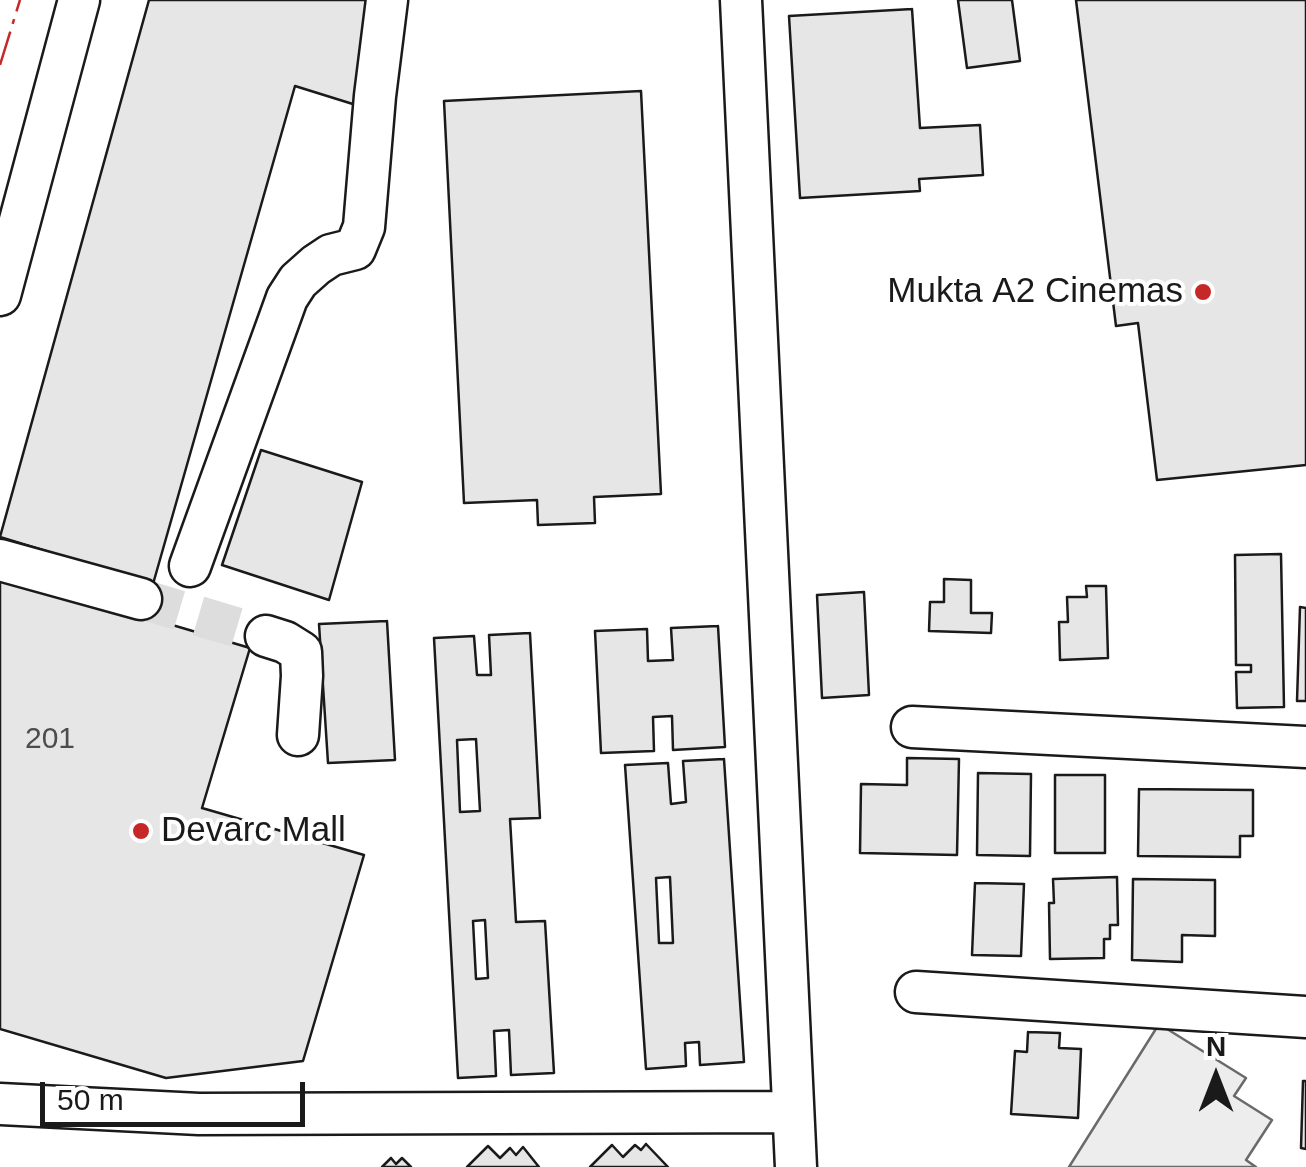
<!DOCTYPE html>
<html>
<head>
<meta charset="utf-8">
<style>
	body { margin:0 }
	#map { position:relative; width:1306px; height:1167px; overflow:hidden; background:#fff; font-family:Arial,sans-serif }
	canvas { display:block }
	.north { position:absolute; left:1166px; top:1027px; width:100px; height:100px; -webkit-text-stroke:8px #fff; paint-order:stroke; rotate:0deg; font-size:28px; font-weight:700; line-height:40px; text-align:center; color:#1a1a1a }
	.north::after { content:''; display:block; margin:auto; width:35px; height:45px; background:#1a1a1a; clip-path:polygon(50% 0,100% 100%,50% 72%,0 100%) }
	.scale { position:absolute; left:40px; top:1082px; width:265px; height:45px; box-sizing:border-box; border:5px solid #1a1a1a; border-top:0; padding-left:12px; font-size:30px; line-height:35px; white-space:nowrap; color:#1a1a1a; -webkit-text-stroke:8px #fff; paint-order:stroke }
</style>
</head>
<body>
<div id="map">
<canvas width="1306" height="1167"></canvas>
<div class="north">N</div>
<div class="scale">50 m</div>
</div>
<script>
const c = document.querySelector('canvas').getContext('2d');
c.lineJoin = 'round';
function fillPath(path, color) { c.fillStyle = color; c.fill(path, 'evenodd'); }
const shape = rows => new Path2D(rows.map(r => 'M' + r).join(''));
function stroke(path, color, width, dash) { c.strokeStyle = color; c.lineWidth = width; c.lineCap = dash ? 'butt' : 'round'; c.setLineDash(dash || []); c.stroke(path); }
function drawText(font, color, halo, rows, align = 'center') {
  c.font = font + ' Arial,sans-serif'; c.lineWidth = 8; c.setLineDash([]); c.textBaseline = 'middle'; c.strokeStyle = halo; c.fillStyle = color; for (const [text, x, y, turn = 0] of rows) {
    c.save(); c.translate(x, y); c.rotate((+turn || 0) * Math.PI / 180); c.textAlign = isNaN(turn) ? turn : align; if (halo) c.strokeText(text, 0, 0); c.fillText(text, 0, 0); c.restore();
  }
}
const built = shape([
	[1159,1024,1246,1078,1234,1096,1272,1120,1246,1160,1256,1167,1069,1167,1159,1024]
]);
fillPath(built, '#ededed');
stroke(built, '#6a6a6a', 2.5);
const building = shape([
	[149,0,373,0,356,105,295,86,153,584,0,537,149,0],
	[958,0,1012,0,1020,61,967,68,958,0],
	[1076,0,1306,0,1306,465,1157,480,1138,323,1116,326,1076,0],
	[912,9,920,128,980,125,983,175,919,179,920,191,800,198,789,16,912,9],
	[641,91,661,494,594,497,595,523,538,525,537,500,464,503,444,101,641,91],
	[261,450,362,482,329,600,222,565,261,450],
	[1281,554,1284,707,1237,708,1236,672,1251,672,1251,665,1236,665,1235,555,1281,554],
	[0,574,250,648,202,808,364,855,303,1061,166,1078,0,1029,0,574],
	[944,579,971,580,971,613,992,613,991,633,929,631,930,602,944,602,944,579],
	[1086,586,1106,586,1108,658,1060,660,1059,622,1068,622,1067,597,1087,597,1086,586],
	[864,592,869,695,822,698,817,595,864,592],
	[1300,607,1306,608,1306,701,1297,701,1300,607],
	[387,621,395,760,328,763,319,624,387,621],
	[718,626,725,747,673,750,672,716,653,717,654,751,601,753,595,631,647,629,648,661,673,660,671,628,718,626],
	[530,633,540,818,510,819,516,922,545,921,554,1073,511,1075,509,1030,494,1031,496,1076,458,1078,434,638,474,636,477,675,491,675,489,635,530,633],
	[476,739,480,811,460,812,457,740,476,739],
	[485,920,488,978,476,979,473,921,485,920],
	[907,758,959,759,957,855,860,853,861,784,907,785,907,758],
	[724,759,744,1062,700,1065,699,1042,685,1043,686,1066,646,1069,625,765,668,763,671,804,686,802,683,761,724,759],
	[670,877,673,943,659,943,656,878,670,877],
	[978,773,1031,774,1030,856,977,855,978,773],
	[1055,775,1105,775,1105,853,1055,853,1055,775],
	[1139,789,1253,790,1253,836,1240,836,1240,857,1138,856,1139,789],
	[1117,877,1118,925,1110,925,1110,939,1104,939,1104,958,1050,959,1049,903,1054,903,1053,879,1117,877],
	[1133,879,1215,880,1215,936,1182,935,1182,962,1132,960,1133,879],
	[975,883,1024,884,1021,956,972,955,975,883],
	[1028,1032,1060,1033,1059,1048,1081,1049,1078,1118,1011,1114,1015,1051,1027,1052,1028,1032],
	[1303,1081,1306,1081,1306,1149,1301,1148,1303,1081],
	[646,1144,668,1167,590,1167,612,1145,623,1157,635,1145,641,1150,646,1144],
	[488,1146,500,1158,510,1148,516,1155,523,1147,539,1167,467,1167,488,1146],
	[391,1158,396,1164,402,1158,411,1167,382,1167,391,1158]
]);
fillPath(building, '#e6e6e6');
stroke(building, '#1a1a1a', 2.5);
stroke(shape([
	[141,599,266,636]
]), '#ddd', 40, [40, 20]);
const minor = shape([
	[741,0,796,1167],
	[0,295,79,0],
	[0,560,141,599],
	[190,566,287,298,298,281,316,265,331,255,355,249,364,227,375,96,387,0],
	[266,636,285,642,301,652,302,676,298,735],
	[912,727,1306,747],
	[916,992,1306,1017],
	[0,1104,199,1114,793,1112]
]);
stroke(minor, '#1a1a1a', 45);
stroke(minor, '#fff', 40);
stroke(shape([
	[0,65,20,0]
]), '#c62828', 2.5, [35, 8, 5, 8]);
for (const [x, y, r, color] of [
	[1203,292,10,"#c62828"],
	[141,831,10,"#c62828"]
]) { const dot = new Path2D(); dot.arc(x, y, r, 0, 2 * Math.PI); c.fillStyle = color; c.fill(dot); stroke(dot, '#fff', 4); }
drawText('30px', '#4d4d4d', null, [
	["201",50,740]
]);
drawText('35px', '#1a1a1a', '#fff', [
	["Mukta A2 Cinemas",1183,292],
	["Devarc Mall",161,831,"left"]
], 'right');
</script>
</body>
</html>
